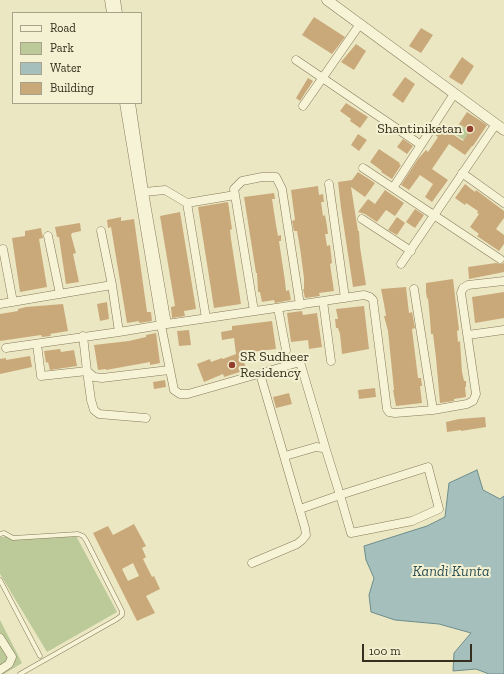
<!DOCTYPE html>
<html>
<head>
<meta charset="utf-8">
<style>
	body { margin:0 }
	#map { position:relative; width:504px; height:674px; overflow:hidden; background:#ece7c3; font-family:"Zilla Slab",serif }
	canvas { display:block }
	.legend { position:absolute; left:12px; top:12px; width:130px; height:92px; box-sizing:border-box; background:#f4f0d2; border:1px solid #a8a28a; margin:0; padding:5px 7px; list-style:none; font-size:12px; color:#362e1e }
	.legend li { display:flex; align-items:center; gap:8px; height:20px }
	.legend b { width:20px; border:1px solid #a8a28a }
	.scale { position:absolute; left:362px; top:644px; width:110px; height:18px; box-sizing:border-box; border:2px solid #362e1e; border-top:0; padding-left:5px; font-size:12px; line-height:14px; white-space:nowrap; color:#362e1e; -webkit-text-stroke:3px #f4f0d2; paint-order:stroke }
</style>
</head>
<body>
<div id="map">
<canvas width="504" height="674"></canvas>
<ul class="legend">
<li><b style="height:5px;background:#f7f3d6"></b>Road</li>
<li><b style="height:11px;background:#bbca98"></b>Park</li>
<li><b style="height:11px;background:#a5bfbc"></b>Water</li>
<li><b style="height:11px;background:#c9a97a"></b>Building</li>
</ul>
<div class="scale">100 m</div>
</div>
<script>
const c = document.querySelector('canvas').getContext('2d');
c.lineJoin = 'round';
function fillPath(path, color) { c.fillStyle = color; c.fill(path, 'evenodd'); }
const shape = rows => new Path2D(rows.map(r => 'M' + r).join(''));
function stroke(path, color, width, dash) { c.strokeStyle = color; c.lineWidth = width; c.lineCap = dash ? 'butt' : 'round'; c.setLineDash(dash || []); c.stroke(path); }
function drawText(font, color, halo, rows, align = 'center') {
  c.font = font + ' "Zilla Slab",serif'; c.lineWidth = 4; c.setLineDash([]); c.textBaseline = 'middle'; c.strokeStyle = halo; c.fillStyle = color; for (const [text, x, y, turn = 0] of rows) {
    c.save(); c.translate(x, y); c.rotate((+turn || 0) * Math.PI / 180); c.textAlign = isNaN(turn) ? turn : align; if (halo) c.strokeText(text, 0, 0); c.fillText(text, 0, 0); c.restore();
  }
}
fillPath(shape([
	[459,124,470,130,464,140,453,133],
	[74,532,117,612,47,652,0,574,0,537],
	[0,620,22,663,4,674,0,674]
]), '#bbca98');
const water = shape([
	[477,470,483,490,500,499,504,496,504,674,489,674,476,669,453,671,454,653,471,633,439,624,395,620,371,612,369,595,374,578,366,560,364,546,427,526,445,517,449,483,477,470]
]);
fillPath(water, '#a5bfbc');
stroke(water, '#6c8d8b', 1);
fillPath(shape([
	[314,17,345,37,332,54,302,35],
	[421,28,433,35,421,53,409,46],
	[356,44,366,51,354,70,341,62],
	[462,57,474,66,462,85,449,77],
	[405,77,415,84,403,103,392,95],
	[308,78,313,81,300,101,296,98],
	[346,103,368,117,360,128,350,121,351,119,340,111],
	[467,112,487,125,473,146,472,146,465,155,449,144,432,169,448,180,432,202,425,197,433,184,420,175,409,190,401,185,418,159,426,150,428,152,438,137,434,134,440,126,463,141,470,130,459,124],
	[358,134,367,140,359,151,351,145],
	[403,139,413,146,407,154,397,147],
	[379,149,400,163,399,164,401,165,392,179,381,172,382,171,370,162],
	[358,172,375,183,365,197,351,187,358,231,359,231,360,247,366,285,353,287,341,208,338,182,352,180],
	[465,184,475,192,476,190,504,211,504,218,496,229,504,235,504,244,499,251,477,236,479,234,470,227,479,214,477,213,478,211,466,203,465,205,455,198],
	[318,186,319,195,323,194,324,202,321,202,323,216,325,215,327,226,328,234,325,234,327,246,330,245,332,263,330,264,334,291,319,293,320,296,305,298,303,289,304,289,304,278,300,248,297,231,294,231,292,221,295,220,291,190],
	[385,190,404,203,395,216,386,210,377,222,365,214,358,212,368,199,375,204],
	[274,193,275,199,272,199,276,225,278,236,281,235,281,241,279,241,285,281,286,291,289,290,291,300,275,303,274,300,262,302,260,292,258,292,257,273,256,273,244,197],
	[228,202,232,229,230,230,231,239,241,304,214,308,198,207],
	[415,209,424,215,415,228,406,222],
	[180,212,196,309,184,311,185,316,172,318,171,307,175,306,160,216],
	[121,217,121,221,134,219,147,312,151,312,152,321,139,323,139,321,127,323,111,227,108,228,107,220],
	[397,217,405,223,397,235,388,230],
	[80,223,81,231,72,233,71,235,76,253,73,254,79,282,66,284,59,237,57,237,55,227],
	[41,228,43,238,39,239,47,287,20,292,12,238,25,236,25,231],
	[496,263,500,264,504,263,504,272,469,279,468,267],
	[453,279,459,330,457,331,458,342,460,341,462,372,464,381,466,381,466,387,465,387,466,397,454,399,454,401,440,403,436,358,433,334,431,334,430,319,428,298,427,299,426,292,426,283],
	[406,287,409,313,412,312,415,328,412,329,418,378,421,378,422,386,420,386,422,403,396,406,393,390,394,390,388,331,384,316,386,316,384,304,381,289],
	[504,292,504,318,475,323,472,297],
	[107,302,109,319,100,321,97,304],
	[63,304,68,331,50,334,51,336,42,337,41,335,0,341,0,314,18,311,18,309,26,307],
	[364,306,369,349,342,354,340,334,338,328,336,328,335,319,338,319,336,309],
	[302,311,303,315,317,313,322,347,309,349,308,340,291,342,287,313],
	[272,321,276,349,242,353,246,370,224,377,223,374,204,382,197,364,210,359,211,362,222,358,223,359,236,354,234,338,222,340,221,332,232,330,232,326],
	[189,330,191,345,179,346,177,331],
	[156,333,160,363,150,365,150,362,106,370,106,369,98,370,94,345,129,341,146,337,146,335],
	[60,349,61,352,74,350,77,366,50,370,48,362,46,363,44,351],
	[30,356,32,367,0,374,0,359,6,358,6,360],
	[165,380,166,387,154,389,153,382],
	[375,388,376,397,359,399,358,390],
	[289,393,292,404,276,408,273,397],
	[485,417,486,427,461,431,461,430,447,432,446,422,459,419],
	[134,524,146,546,142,548,146,557,143,559,152,577,154,576,160,589,146,596,155,613,137,621,93,533,108,526,113,535],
	[133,563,139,576,128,581,122,569]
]), '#c9a97a');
const service = shape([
	[0,534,4,533,13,538,78,534,83,536,86,540,122,611,122,615,117,619,20,674],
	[0,580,40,656]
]);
const minor = shape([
	[109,0,111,13],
	[116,0,118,13],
	[296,60,421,145],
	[124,103,161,325,174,390,180,394,188,394,300,362,326,450],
	[131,103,144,192,167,324],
	[303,106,360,24],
	[363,168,500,259],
	[462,173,504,203],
	[329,184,345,298],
	[393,188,454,94],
	[144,192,165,190,187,203,235,195,254,311],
	[235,195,234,189,242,181,262,177,276,177,282,189,300,305],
	[187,203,206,318],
	[362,219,411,251],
	[101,231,112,285,119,332],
	[48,236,60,294],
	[3,249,13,302],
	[401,264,496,124],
	[414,289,433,410],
	[323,301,331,361],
	[0,304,112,285],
	[278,308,286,350],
	[468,335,504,330],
	[83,336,87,371,94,377,102,378,169,370],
	[37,344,41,376,87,371,91,400,94,410,99,414,146,418],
	[6,348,119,332,167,324,364,295,370,297,373,300,387,409,389,412,395,413,433,410,467,404,473,401,476,394,461,293,463,288,468,285,504,281],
	[285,456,316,447,323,448,326,450,340,495,351,533,412,521,439,509,428,467,340,495,300,509],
	[252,563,297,544,302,540,306,535,305,528,260,374],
	[0,638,12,657,9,664,0,670]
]);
const tertiary = shape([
	[327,0,504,130]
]);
stroke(service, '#86795b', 5);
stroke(minor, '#86795b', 9);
stroke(tertiary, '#86795b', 11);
stroke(service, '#f7f3d6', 4);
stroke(minor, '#f7f3d6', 8);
stroke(tertiary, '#f7f3d6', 10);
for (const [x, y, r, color] of [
	[470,129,4,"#923e2d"],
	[232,365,4,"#923e2d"]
]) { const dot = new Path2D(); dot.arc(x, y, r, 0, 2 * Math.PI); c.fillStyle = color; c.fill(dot); stroke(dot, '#f4f0d2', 1.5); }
drawText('14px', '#362e1e', '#f4f0d2', [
	["Shantiniketan",462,129],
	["SR Sudheer",240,357,"left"],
	["Residency",240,373,"left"]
], 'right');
drawText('italic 15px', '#2e5155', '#f4f0d2', [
	["Kandi Kunta",451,572]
]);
</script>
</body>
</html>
